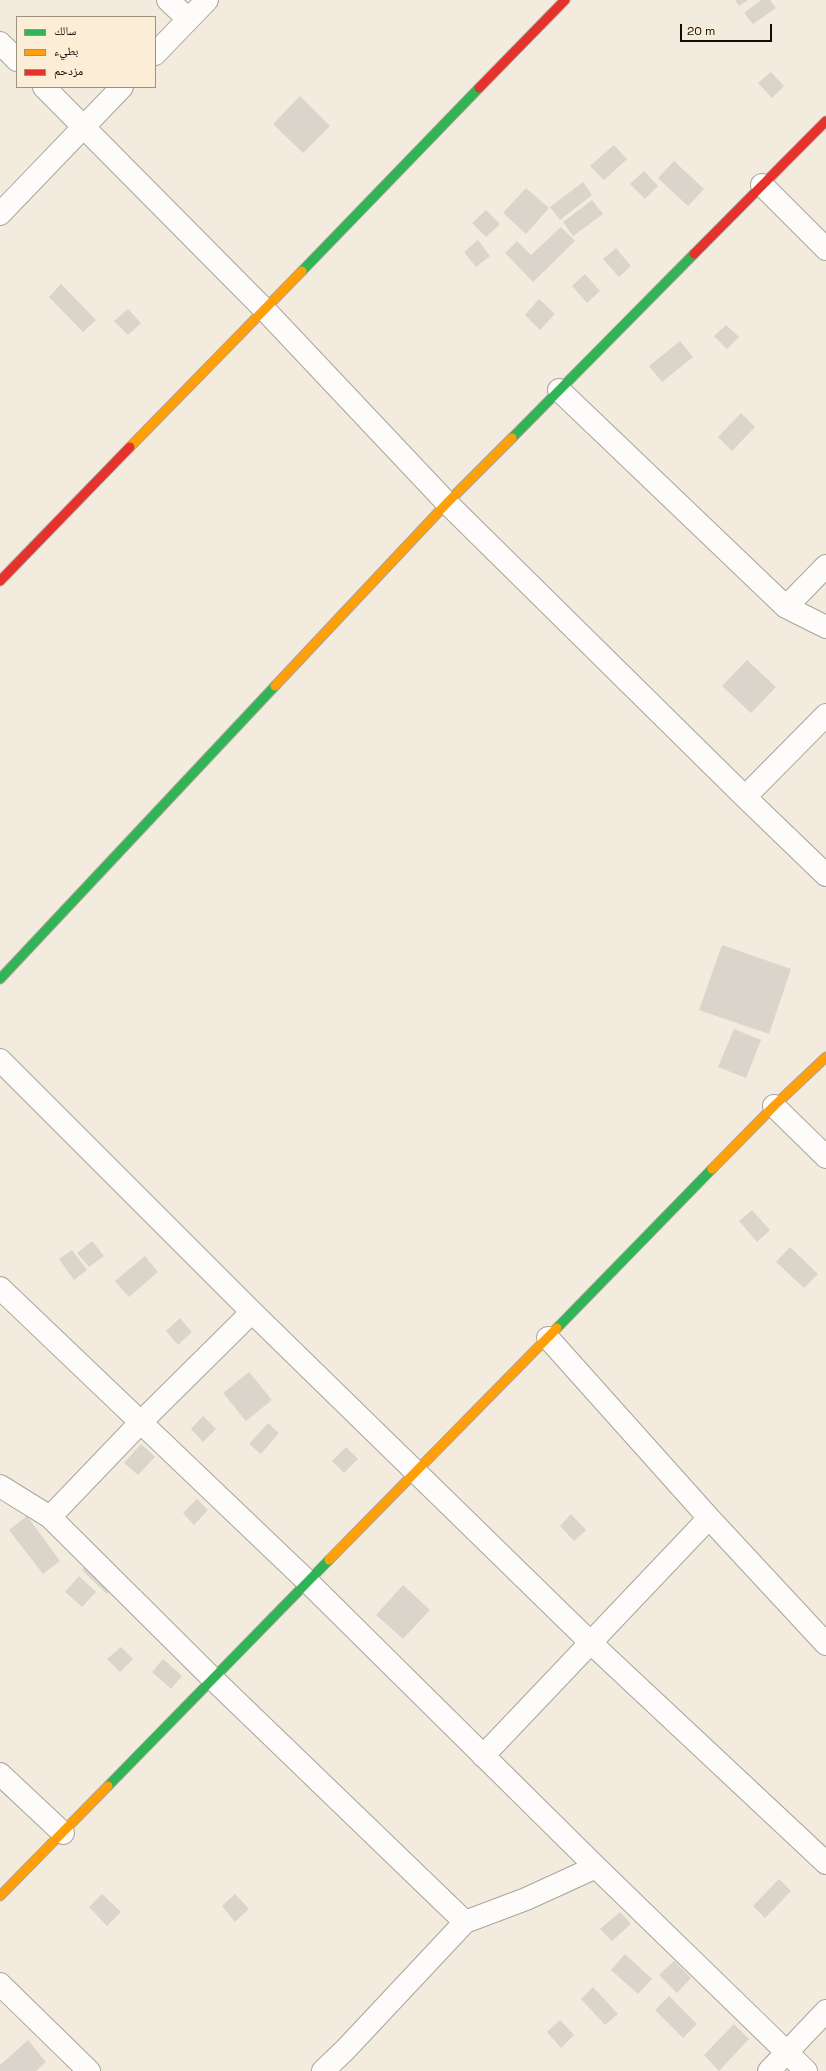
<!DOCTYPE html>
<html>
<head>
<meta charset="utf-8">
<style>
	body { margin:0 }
	#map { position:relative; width:826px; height:2071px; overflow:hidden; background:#f3ebde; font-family:"Space Grotesk","Noto Naskh Arabic",sans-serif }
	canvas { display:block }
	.legend { position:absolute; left:16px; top:16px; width:140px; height:72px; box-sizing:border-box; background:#fbedd6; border:1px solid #9d9382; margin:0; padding:5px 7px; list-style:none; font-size:12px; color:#110c05 }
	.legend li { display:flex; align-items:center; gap:8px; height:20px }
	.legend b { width:20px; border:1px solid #9d9382 }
	.scale { position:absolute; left:680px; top:24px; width:92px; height:18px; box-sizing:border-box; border:2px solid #110c05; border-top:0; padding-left:5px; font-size:12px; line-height:14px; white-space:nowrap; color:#110c05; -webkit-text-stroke:3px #fbedd6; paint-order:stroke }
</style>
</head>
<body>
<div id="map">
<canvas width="826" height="2071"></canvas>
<ul class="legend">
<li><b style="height:5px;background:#30b455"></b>سالك</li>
<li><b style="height:5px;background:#ff9f0a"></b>بطيء</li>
<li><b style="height:5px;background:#e5322d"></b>مزدحم</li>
</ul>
<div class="scale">20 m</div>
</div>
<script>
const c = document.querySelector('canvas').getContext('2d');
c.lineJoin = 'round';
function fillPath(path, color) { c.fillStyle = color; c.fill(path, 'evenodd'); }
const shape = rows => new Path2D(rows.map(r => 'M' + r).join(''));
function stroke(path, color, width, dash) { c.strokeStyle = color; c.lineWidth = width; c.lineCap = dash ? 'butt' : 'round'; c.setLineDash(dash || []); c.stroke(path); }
fillPath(shape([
	[735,0,748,0,739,6],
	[761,0,770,0,776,8,753,24,744,13],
	[771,72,784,86,772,98,758,83],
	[300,96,330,126,303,153,273,124],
	[614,145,627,159,604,180,590,166],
	[674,161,704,189,688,206,658,178],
	[644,171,658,186,645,199,630,184],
	[583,182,592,195,560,220,550,207],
	[526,188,549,208,526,234,503,213],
	[592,200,603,214,573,236,563,222],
	[486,210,500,224,486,237,472,223],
	[561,227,575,241,533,282,505,253,517,241,531,255],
	[478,240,490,256,476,267,464,252],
	[616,248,631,266,619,277,603,259],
	[585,274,600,291,587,303,572,286],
	[61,284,96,320,83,332,49,297],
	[539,299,555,314,540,330,525,315],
	[128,309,141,323,128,335,114,321],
	[726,325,739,337,727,349,714,336],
	[680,341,693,357,662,382,649,366],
	[741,413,755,427,732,451,718,437],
	[747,660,776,687,751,713,722,686],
	[722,945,791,969,769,1034,699,1010],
	[734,1029,761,1040,746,1078,718,1067],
	[752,1210,770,1230,757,1242,739,1221],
	[92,1241,104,1256,89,1267,77,1253],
	[790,1247,818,1274,804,1288,776,1262],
	[72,1250,87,1270,74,1280,59,1259],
	[145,1256,158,1272,129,1297,115,1281],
	[180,1318,192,1332,178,1345,166,1331],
	[249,1372,272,1400,246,1421,223,1393],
	[203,1416,216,1429,203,1442,191,1429],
	[268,1423,279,1433,261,1454,249,1444],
	[141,1444,155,1457,138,1475,124,1463],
	[346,1447,358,1459,344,1473,332,1461],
	[197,1499,208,1510,194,1525,183,1513],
	[571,1514,586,1530,574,1541,560,1526],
	[27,1516,60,1561,43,1574,9,1530],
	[97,1554,122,1579,107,1594,82,1570],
	[79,1576,96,1592,82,1607,65,1592],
	[403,1585,430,1610,403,1639,376,1615],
	[121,1647,133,1659,120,1672,107,1659],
	[163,1659,182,1676,171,1689,152,1672],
	[779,1879,791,1891,765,1918,753,1906],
	[102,1894,121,1912,107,1926,89,1907],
	[235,1894,249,1909,235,1922,222,1906],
	[620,1912,631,1924,612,1941,600,1929],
	[625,1954,652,1979,638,1994,611,1970],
	[674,1961,691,1978,677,1993,659,1975],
	[593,1987,618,2014,605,2025,581,1999],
	[669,1996,697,2024,683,2038,655,2010],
	[560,2020,574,2035,561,2048,547,2032],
	[734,2024,749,2039,719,2071,704,2055],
	[28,2040,46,2062,36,2071,0,2071,0,2065]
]), '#dad4ca');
const street = shape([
	[168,0,188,19],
	[0,43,17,60],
	[155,54,207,0],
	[44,87,264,309,447,503,745,797,826,875],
	[762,185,826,249],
	[0,214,122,87],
	[559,390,786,607,826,627],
	[786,607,826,566],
	[745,797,826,715],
	[0,1060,252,1312,591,1643,826,1863],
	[774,1106,826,1157],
	[0,1288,307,1581,596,1867,806,2071],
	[548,1338,709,1518,826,1644],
	[0,1486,50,1517,213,1679,465,1922],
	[50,1517,141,1422,252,1312],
	[483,1756,709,1518],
	[0,1774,63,1833],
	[0,1984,89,2071],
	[323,2071,345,2050,465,1922,526,1899,596,1867],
	[769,2071,826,2011]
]);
const fast = shape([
	[302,271,479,88],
	[512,438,694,254],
	[0,979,275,686],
	[557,1328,712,1169],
	[108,1786,329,1560]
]);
const slow = shape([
	[130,447,302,271],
	[275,686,447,503,512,438],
	[712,1169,774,1106,826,1057],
	[329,1560,557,1328],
	[0,1896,108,1786]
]);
const jam = shape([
	[479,88,565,0],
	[694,254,826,121],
	[0,581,130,447]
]);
stroke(street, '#aaa49a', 24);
stroke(fast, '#aaa49a', 11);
stroke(slow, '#aaa49a', 11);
stroke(jam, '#aaa49a', 11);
stroke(street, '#fdfcfa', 22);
stroke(fast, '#30b455', 9);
stroke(slow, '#ff9f0a', 9);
stroke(jam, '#e5322d', 9);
</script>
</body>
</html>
